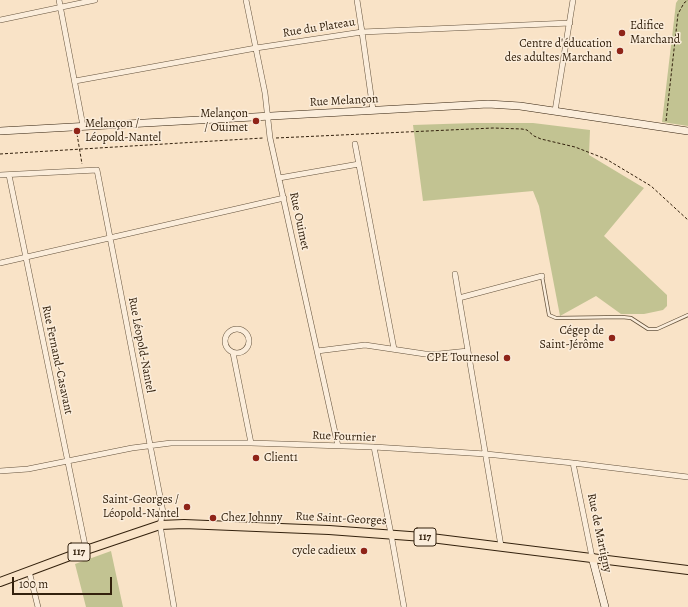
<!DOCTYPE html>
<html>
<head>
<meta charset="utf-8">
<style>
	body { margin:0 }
	#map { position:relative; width:688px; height:607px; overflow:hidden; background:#f9e3c7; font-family:Alegreya,serif }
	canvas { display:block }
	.scale { position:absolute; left:12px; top:577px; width:100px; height:18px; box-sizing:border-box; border:2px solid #33210d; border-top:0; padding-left:5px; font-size:12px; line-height:14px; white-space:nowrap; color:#33210d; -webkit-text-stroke:3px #fbeddb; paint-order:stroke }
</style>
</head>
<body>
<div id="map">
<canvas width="688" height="607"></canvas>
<div class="scale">100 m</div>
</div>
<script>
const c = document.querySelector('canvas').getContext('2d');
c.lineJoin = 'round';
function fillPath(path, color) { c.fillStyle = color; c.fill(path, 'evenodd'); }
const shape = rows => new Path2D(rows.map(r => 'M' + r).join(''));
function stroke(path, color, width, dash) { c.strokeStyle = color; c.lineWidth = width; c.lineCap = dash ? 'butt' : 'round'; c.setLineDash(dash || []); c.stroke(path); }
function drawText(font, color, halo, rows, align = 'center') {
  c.font = font + ' Alegreya,serif'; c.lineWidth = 3; c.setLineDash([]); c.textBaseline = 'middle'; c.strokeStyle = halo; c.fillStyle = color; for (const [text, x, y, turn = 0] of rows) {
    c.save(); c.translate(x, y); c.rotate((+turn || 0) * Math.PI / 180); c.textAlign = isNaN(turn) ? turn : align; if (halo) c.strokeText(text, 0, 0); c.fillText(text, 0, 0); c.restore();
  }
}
fillPath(shape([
	[678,0,688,0,688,126,662,122,676,3],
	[474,123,533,123,590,130,589,155,644,188,604,236,667,295,667,306,663,310,644,314,621,314,596,296,560,316,539,206,533,191,423,201,413,125],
	[111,551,123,607,86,607,75,564]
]), '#c2c392');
const lane = shape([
	[542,276,549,315,556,318,622,317,631,318,648,329,657,329,688,315]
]);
const street = shape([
	[59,0,83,126],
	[246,0,265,93,270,138,338,446],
	[357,0,362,32,373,110],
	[0,20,95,0],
	[75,81,256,48,362,32,570,23],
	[555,111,573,0],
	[355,144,394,349],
	[0,175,97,170,163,512,160,525,174,607],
	[9,175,86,550],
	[279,178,359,164],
	[0,263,284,198],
	[455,274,501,546],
	[459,298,542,276],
	'225 341a12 12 0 1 1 24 0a12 12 0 1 1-24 0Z',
	[317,351,365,345,425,354,439,354,468,351],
	[233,353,251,443],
	[374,447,391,534,404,607],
	[573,463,592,557],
	[0,471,28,469,132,448,171,443,251,443,374,447,486,454,573,463,688,477],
	[29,571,38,607]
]);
const secondary = shape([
	[0,131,488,104,520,106,688,131],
	[592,557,605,607]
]);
const primary = shape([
	[0,582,86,550,160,525,184,524,329,530,423,537,688,570]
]);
stroke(lane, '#64523c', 4);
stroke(street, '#64523c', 6);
stroke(secondary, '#33210d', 8);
stroke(primary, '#33210d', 10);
stroke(shape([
	[666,121,678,14,684,3,688,0],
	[77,134,82,164],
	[276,138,493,128,522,129,527,130,534,136,541,139,575,147,606,159,651,186,688,220],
	[0,154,263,138]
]), '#33210d', 1, [3, 2]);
stroke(lane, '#fbeddb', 2.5);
stroke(street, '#fbeddb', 5);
stroke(secondary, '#fbeddb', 7);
stroke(primary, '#f9e3c7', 8);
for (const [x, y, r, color] of [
	[622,33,4,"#8f2418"],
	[620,51,4,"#8f2418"],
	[256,121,4,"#8f2418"],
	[77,131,4,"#8f2418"],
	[612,338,4,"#8f2418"],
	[507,358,4,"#8f2418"],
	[256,458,4,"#8f2418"],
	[187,507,4,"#8f2418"],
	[213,518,4,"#8f2418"],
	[364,551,4,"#8f2418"]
]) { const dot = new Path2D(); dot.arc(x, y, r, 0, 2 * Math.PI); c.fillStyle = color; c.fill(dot); stroke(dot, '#fbeddb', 1.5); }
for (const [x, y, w] of [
	[425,537,22],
	[79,552,22]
]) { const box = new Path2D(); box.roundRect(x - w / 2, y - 9, w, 18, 3); c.fillStyle = '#fbeddb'; c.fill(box); stroke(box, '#33210d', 1); }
drawText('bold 11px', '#33210d', null, [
	["117",425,537],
	["117",79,552]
]);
drawText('12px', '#33210d', '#fbeddb', [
	["Edifice",630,26,"left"],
	["Marchand",630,40,"left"],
	["Centre d'éducation",612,44],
	["des adultes Marchand",612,58],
	["Melançon",248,114],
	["/ Ouimet",248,128],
	["Melançon /",85,124,"left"],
	["Léopold-Nantel",85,138,"left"],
	["Cégep de",604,331],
	["Saint-Jérôme",604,345],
	["CPE Tournesol",499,358],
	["Client1",264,458,"left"],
	["Saint-Georges /",179,500],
	["Léopold-Nantel",179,514],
	["Chez Johnny",221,518,"left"],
	["cycle cadieux",356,551]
], 'right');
drawText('12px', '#33210d', '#fbeddb', [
	["Rue du Plateau",319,28,-9],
	["Rue Melançon",344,101,-3],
	["Rue Ouimet",299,221,78],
	["Rue Léopold-Nantel",141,345,79],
	["Rue Fernand-Casavant",57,360,78],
	["Rue Fournier",344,437,2],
	["Rue Saint-Georges",341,519,3],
	["Rue de Martigny",599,533,78]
]);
</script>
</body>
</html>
